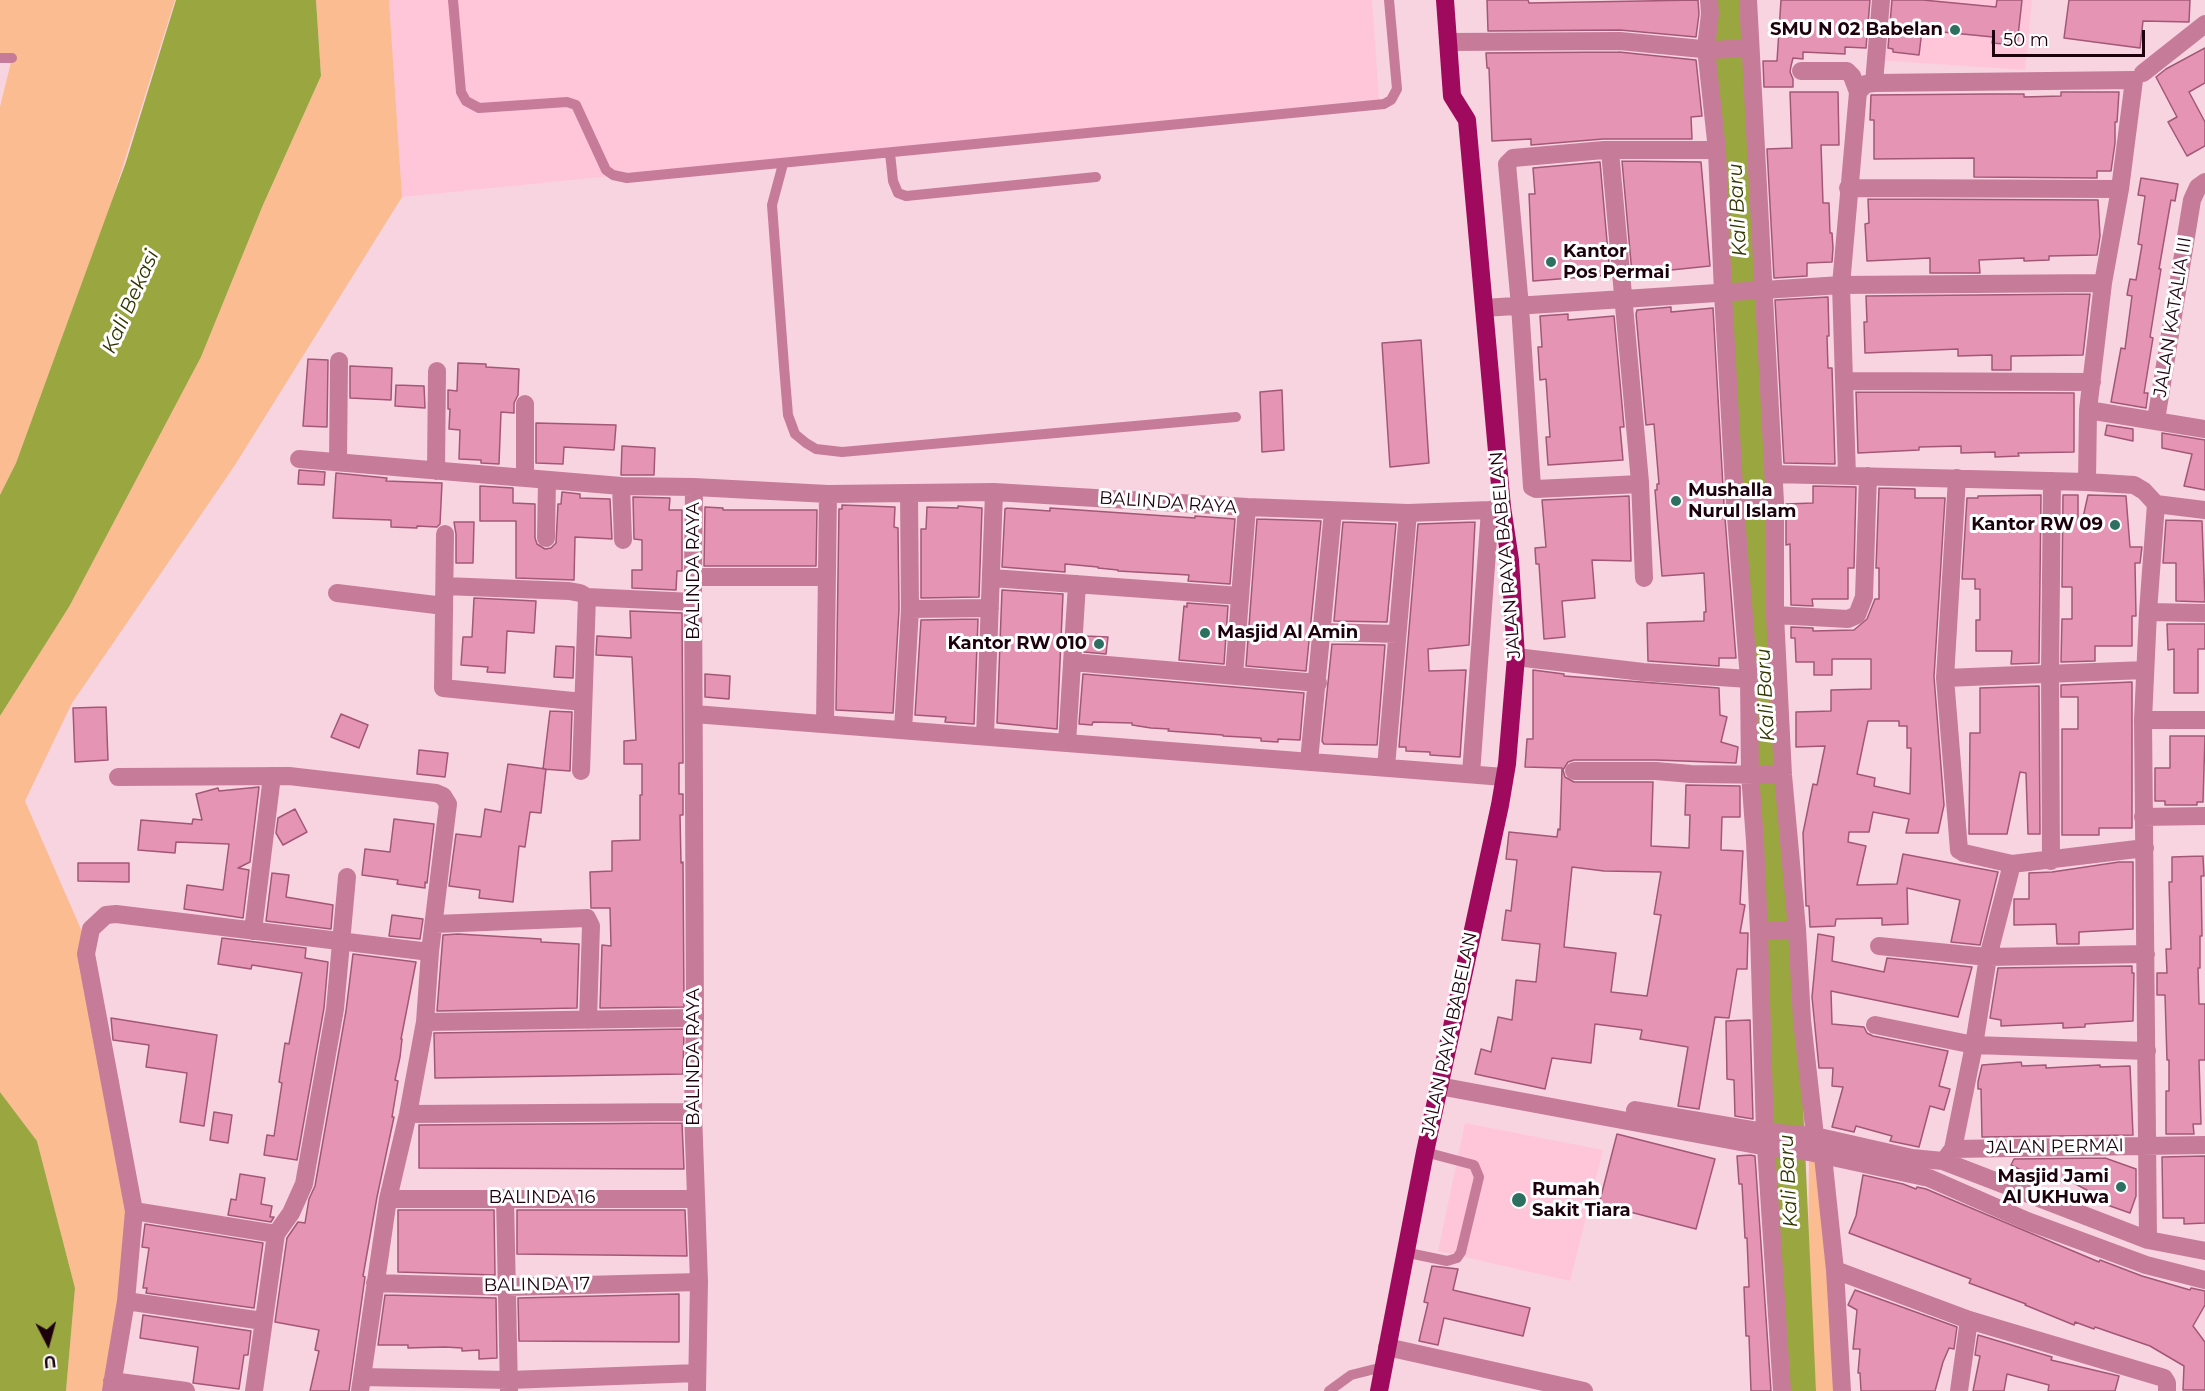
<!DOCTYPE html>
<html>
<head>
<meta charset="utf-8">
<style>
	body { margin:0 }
	#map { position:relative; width:2205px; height:1391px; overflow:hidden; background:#f8d4e1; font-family:Montserrat,sans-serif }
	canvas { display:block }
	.north { position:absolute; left:18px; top:1313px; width:60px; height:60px; -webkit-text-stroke:4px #fff; paint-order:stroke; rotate:174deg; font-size:16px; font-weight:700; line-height:24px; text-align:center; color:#1d020e }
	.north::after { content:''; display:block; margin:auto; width:21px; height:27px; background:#1d020e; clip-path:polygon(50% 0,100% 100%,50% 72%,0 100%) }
	.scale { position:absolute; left:1992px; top:30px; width:153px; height:27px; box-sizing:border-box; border:3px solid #1d020e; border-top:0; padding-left:8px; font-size:18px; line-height:21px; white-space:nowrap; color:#1d020e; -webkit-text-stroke:4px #fff; paint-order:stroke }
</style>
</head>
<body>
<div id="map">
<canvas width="2205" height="1391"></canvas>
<div class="north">U</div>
<div class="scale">50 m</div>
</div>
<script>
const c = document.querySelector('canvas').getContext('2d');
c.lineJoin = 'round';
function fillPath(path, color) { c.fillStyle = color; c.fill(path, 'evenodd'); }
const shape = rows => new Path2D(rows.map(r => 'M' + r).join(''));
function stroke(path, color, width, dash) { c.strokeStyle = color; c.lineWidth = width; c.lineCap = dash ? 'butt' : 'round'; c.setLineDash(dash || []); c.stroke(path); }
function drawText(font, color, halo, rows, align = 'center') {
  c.font = font + ' Montserrat,sans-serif'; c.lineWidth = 6; c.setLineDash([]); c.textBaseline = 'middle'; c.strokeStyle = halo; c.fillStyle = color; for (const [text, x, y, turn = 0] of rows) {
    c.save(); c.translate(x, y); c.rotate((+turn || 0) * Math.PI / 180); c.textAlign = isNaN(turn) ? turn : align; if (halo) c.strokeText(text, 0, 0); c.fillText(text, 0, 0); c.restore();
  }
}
fillPath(shape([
	[389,0,1372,0,1379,99,402,197],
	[1884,0,2032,0,2025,70,1876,60],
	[1465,1123,1603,1150,1570,1281,1438,1251]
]), '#ffc6da');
fillPath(shape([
	[0,0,175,0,112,201,16,463,0,495,0,107,12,58,0,58],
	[316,0,389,0,402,197,235,465,72,703,25,801,87,943,134,1211,111,1391,66,1391,75,1288,37,1141,0,1092,0,716,69,607,201,357,263,205,321,76],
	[1809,1152,1823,1156,1843,1391,1816,1391,1808,1267]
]), '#fbbc92');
fillPath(shape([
	[176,0,316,0,321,76,263,205,201,357,69,607,0,716,0,495,16,463,126,162],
	[0,1092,37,1141,75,1288,66,1391,0,1391]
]), '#9aa63f');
stroke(shape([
	[1725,0,1769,751,1798,1391]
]), '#9aa63f', 36);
const building = shape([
	[1487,0,1528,0,1529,3,1698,0,1699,14,1696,37,1620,30,1488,31,1487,0],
	[1781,0,1870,0,1866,48,1845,47,1845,54,1803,52,1803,59,1793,58,1791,66,1790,72,1793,79,1793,87,1764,87,1763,61,1777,61,1781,0],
	[1892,0,1923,0,1996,7,1997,0,2022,0,2017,45,1992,43,1993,37,1922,30,1919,55,1893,52,1893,49,1888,48,1892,0],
	[2069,0,2190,0,2189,22,2143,21,2140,48,2064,38,2069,0],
	[2205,48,2205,83,2189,92,2205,122,2205,146,2187,156,2168,122,2177,117,2156,77,2166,69,2205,48],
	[1619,52,1696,60,1702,116,1691,117,1692,139,1603,139,1531,145,1531,139,1492,141,1489,68,1487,68,1486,53,1619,52],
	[1790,92,1838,92,1839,145,1821,145,1823,203,1829,203,1830,233,1832,233,1833,248,1832,262,1807,263,1807,276,1774,278,1767,149,1792,148,1790,92],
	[2061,92,2119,92,2117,122,2115,122,2115,143,2111,171,2097,171,2097,178,1974,177,1974,158,1874,159,1874,120,1870,120,1871,95,1989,94,2024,94,2024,97,2061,96,2061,92],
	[1622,161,1701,162,1710,266,1632,274,1622,161],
	[1600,162,1610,275,1533,281,1529,194,1535,194,1533,168,1600,162],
	[2141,178,2178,184,2175,201,2171,200,2159,269,2161,269,2150,337,2153,338,2144,393,2148,393,2146,408,2111,402,2121,348,2125,349,2132,296,2127,295,2130,279,2136,280,2142,245,2138,244,2145,196,2138,195,2141,178],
	[1868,199,2098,200,2100,236,2097,255,2049,256,2049,260,2024,261,2024,258,1979,260,1980,273,1930,273,1930,258,1867,261,1865,224,1869,223,1868,199],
	[2090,294,2083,355,2011,356,2011,370,1992,370,1992,355,1958,356,1958,349,1865,353,1864,322,1867,322,1866,296,2090,294],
	[1828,297,1829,336,1827,336,1828,368,1832,368,1835,464,1784,463,1775,300,1828,297],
	[1671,307,1671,312,1713,308,1724,505,1736,658,1719,658,1719,666,1648,661,1647,623,1704,621,1704,612,1706,612,1704,573,1662,576,1655,490,1657,490,1657,484,1659,484,1654,424,1646,425,1636,314,1637,310,1671,307],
	[1568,314,1568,320,1614,316,1624,427,1620,427,1623,460,1548,465,1546,437,1550,437,1546,379,1540,380,1538,347,1542,347,1540,316,1568,314],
	[1421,340,1429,463,1390,467,1382,343,1421,340],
	[308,359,328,360,327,427,303,426,308,359],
	[458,363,486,364,486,367,519,369,518,395,514,403,514,413,501,412,499,464,481,463,481,460,459,459,460,430,449,429,450,409,448,409,448,390,457,391,458,363],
	[350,366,392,368,391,400,350,398,350,366],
	[396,385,424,386,425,408,395,406,396,385],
	[1282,390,1284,450,1262,452,1260,392,1282,390],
	[1856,392,2074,393,2074,452,2018,453,2019,456,1995,457,1995,452,1961,453,1961,446,1919,447,1919,450,1858,453,1856,392],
	[536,423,616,425,614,450,564,447,563,464,536,463,536,423],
	[2107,425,2133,429,2133,441,2105,435,2107,425],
	[2162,433,2205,440,2205,490,2184,486,2192,454,2162,448,2162,433],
	[622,446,655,448,654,475,621,475,622,446],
	[299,470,325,472,324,485,298,484,299,470],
	[336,473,387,478,386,481,442,483,440,524,437,527,417,526,417,528,391,527,391,520,333,518,336,473],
	[480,486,513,488,513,503,535,504,535,538,537,544,545,549,551,548,556,543,558,504,561,504,562,492,580,494,580,498,610,499,612,539,575,537,574,580,516,578,516,521,480,521,480,486],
	[1813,486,1856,487,1854,568,1848,568,1848,599,1812,599,1813,606,1791,605,1790,544,1786,545,1786,504,1813,503,1813,486],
	[1879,488,1915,489,1915,498,1945,498,1934,677,1944,805,1938,833,1906,833,1909,819,1873,812,1869,832,1849,832,1848,842,1866,846,1857,885,1897,884,1903,854,1998,872,1980,945,1951,942,1960,900,1907,888,1908,924,1882,925,1882,918,1836,919,1835,926,1810,927,1809,906,1806,906,1806,904,1803,833,1813,784,1817,785,1825,746,1796,747,1796,712,1831,711,1831,690,1871,689,1871,659,1832,659,1832,675,1814,675,1814,662,1796,662,1795,638,1791,638,1791,627,1813,628,1813,631,1854,630,1867,619,1875,599,1879,599,1879,568,1876,568,1879,488],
	[1868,721,1899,721,1899,726,1907,726,1907,748,1911,748,1910,794,1874,786,1875,778,1857,774,1868,721],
	[2041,495,2039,663,2011,664,2012,651,1976,651,1976,620,1980,620,1980,589,1975,589,1975,579,1962,579,1967,498,1978,498,1978,496,2041,495],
	[2063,495,2078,495,2078,521,2082,522,2088,495,2126,496,2130,547,2142,547,2140,563,2135,563,2136,616,2132,616,2132,646,2095,646,2095,661,2061,662,2062,619,2072,619,2072,587,2062,587,2063,495],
	[1629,496,1631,561,1592,560,1595,598,1562,601,1565,637,1544,639,1539,564,1536,564,1535,548,1546,547,1542,500,1629,496],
	[633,497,670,498,669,510,682,510,682,571,677,571,676,590,632,588,632,570,642,570,642,540,634,539,633,497],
	[842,505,895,507,894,527,898,528,899,609,893,713,836,710,839,509,842,509,842,505],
	[958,506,982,508,979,597,921,598,921,529,926,529,927,507,958,508,958,506],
	[705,507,723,508,723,510,817,510,816,566,704,566,705,507],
	[1007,508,1050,511,1050,508,1195,518,1195,516,1235,519,1230,584,1188,581,1189,575,1118,571,1118,570,1098,568,1098,567,1065,564,1065,572,1002,567,1005,509,1007,508],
	[1257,519,1321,521,1306,671,1246,666,1257,519],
	[2166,520,2202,521,2205,602,2176,601,2176,563,2163,563,2166,520],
	[454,522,474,522,473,563,456,563,456,534,454,522],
	[1343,522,1396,524,1387,622,1334,621,1343,522],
	[1475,522,1469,645,1428,649,1429,671,1466,670,1460,757,1430,755,1430,752,1406,751,1406,747,1399,747,1418,524,1475,522],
	[1002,590,1063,594,1057,729,997,723,1002,590],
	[474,598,536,601,534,633,507,631,505,673,487,672,488,667,461,665,463,637,472,637,474,598],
	[1187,603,1228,606,1224,664,1179,660,1184,606,1187,607,1187,603],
	[630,611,682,613,683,763,679,763,679,794,683,794,683,815,680,815,681,863,683,862,684,1007,600,1008,602,945,611,946,610,908,591,908,590,872,612,871,612,841,640,840,640,795,642,795,642,764,624,764,624,741,636,740,632,657,596,655,597,636,631,638,630,611],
	[978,619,974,724,945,722,946,717,915,715,921,620,978,619],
	[2167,624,2205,624,2205,649,2198,649,2198,693,2174,693,2174,649,2168,650,2167,624],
	[1085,636,1108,637,1106,654,1084,652,1085,636],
	[1332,644,1385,645,1377,745,1324,744,1322,741,1332,644],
	[556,646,574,647,573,678,554,677,556,646],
	[1533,670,1564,674,1564,676,1719,688,1720,715,1727,717,1721,742,1738,747,1736,763,1656,760,1574,760,1568,762,1563,770,1565,777,1574,782,1653,782,1651,846,1689,848,1690,815,1685,815,1686,785,1740,786,1740,817,1722,817,1721,850,1743,851,1740,904,1745,905,1740,933,1748,933,1747,969,1737,969,1729,1018,1715,1017,1699,1109,1678,1106,1688,1047,1640,1039,1642,1030,1595,1024,1591,1063,1552,1058,1545,1089,1475,1074,1481,1049,1491,1052,1498,1017,1512,1020,1516,980,1536,982,1540,944,1502,940,1506,910,1511,911,1517,860,1506,859,1509,832,1557,837,1558,829,1560,830,1562,768,1525,767,1527,739,1533,739,1533,670],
	[1572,867,1604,871,1661,872,1654,914,1661,915,1647,996,1611,992,1616,953,1564,947,1572,867],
	[705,674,730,676,729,699,705,697,705,674],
	[1083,674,1304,693,1300,740,1278,739,1278,742,1261,741,1261,738,1223,736,1223,735,1168,731,1169,729,1151,728,1132,725,1132,723,1093,722,1092,725,1079,724,1083,674],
	[2132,682,2132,828,2099,828,2099,835,2062,835,2062,729,2078,729,2078,697,2061,697,2061,685,2132,682],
	[2039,686,2040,834,2028,834,2026,773,2020,772,2007,834,1969,834,1970,733,1980,733,1980,688,2039,686],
	[106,707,108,760,75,762,73,708,106,707],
	[550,711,572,712,570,771,543,769,550,711],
	[341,714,368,725,359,748,331,737,341,714],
	[2170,736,2205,736,2203,802,2197,802,2197,805,2165,805,2165,801,2155,801,2155,768,2170,768,2170,736],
	[419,750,448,753,445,777,417,774,419,750],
	[508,764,546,769,541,813,530,812,525,847,519,846,513,902,479,898,480,890,449,886,456,834,481,837,485,809,501,812,508,764],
	[259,787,250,862,238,868,249,870,243,918,184,909,187,885,223,890,229,844,176,842,175,853,138,850,141,820,192,824,193,819,202,820,196,794,218,788,219,791,259,787],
	[295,809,307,832,283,845,276,833,278,818,295,809],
	[394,819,434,824,427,883,425,882,425,888,397,884,398,880,362,875,365,849,390,852,394,819],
	[2203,856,2204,876,2201,876,2202,936,2200,936,2200,968,2198,968,2199,1004,2205,1004,2205,1060,2199,1060,2201,1124,2193,1124,2194,1134,2166,1134,2166,1091,2169,1091,2169,1060,2167,1060,2165,995,2157,995,2157,973,2167,973,2166,949,2171,949,2169,882,2172,882,2172,857,2203,856],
	[2119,862,2133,862,2133,929,2079,932,2079,944,2057,944,2056,924,2014,925,2014,899,2029,899,2029,873,2052,872,2119,862],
	[78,863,129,863,129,882,78,881,78,863],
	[272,873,289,875,286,897,333,905,331,929,266,921,272,873],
	[392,915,423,919,420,939,389,936,392,915],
	[458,934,541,939,541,942,579,944,577,1008,437,1011,443,935,458,934],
	[1818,934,1834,937,1832,961,1884,972,1887,958,1972,967,1958,1017,1831,991,1832,1024,1864,1027,1867,1033,1873,1036,1948,1051,1939,1086,1950,1089,1944,1110,1930,1106,1919,1147,1890,1141,1892,1136,1856,1126,1854,1132,1832,1127,1843,1087,1832,1086,1833,1068,1819,1068,1812,997,1818,934],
	[222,938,306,948,305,958,328,962,324,1008,297,1160,264,1155,267,1135,274,1136,282,1083,279,1082,285,1043,289,1044,302,973,252,965,251,969,218,964,222,938],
	[353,954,416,962,401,1039,402,1039,400,1057,395,1080,398,1081,392,1117,394,1117,377,1197,363,1276,365,1277,349,1391,310,1391,319,1351,315,1350,319,1330,275,1322,287,1238,298,1222,305,1223,309,1199,315,1186,346,1011,353,954],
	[2132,966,2132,973,2134,973,2133,1021,2085,1024,2085,1027,2063,1028,2063,1023,2001,1026,2001,1020,1990,1018,1998,968,2132,966],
	[111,1018,217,1035,204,1126,180,1122,187,1073,146,1067,149,1045,113,1040,111,1018],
	[1750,1020,1753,1119,1735,1116,1734,1080,1727,1079,1726,1021,1750,1020],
	[684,1029,683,1074,435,1078,434,1033,684,1029],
	[2021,1062,2022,1066,2046,1065,2046,1068,2100,1065,2100,1067,2130,1066,2133,1135,1982,1137,1981,1089,1978,1089,1978,1082,1982,1065,2021,1062],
	[214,1112,232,1115,228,1143,210,1140,214,1112],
	[682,1123,684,1169,419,1168,419,1125,682,1123],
	[1617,1134,1715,1159,1696,1229,1599,1204,1617,1134],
	[1750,1155,1755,1156,1771,1391,1751,1391,1749,1336,1746,1336,1744,1287,1749,1287,1747,1238,1745,1238,1742,1184,1739,1184,1737,1156,1750,1155],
	[2205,1156,2205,1223,2184,1224,2184,1218,2163,1218,2162,1157,2205,1156],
	[2105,1158,2136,1169,2136,1196,2130,1213,2096,1201,2098,1196,2068,1180,2066,1184,2039,1170,2035,1177,2011,1165,2014,1159,2105,1158],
	[240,1174,265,1178,261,1204,272,1206,270,1217,274,1217,271,1222,228,1215,231,1199,236,1200,240,1174],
	[1863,1175,1903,1184,1916,1189,1917,1187,1926,1189,2099,1262,2100,1260,2142,1276,2190,1290,2191,1288,2205,1291,2205,1305,2193,1326,2205,1342,2205,1390,2183,1390,2184,1366,2150,1346,2095,1327,2094,1329,2075,1322,2074,1325,2025,1305,2026,1304,1969,1283,1971,1279,1849,1233,1856,1216,1863,1175],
	[398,1210,494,1210,495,1275,398,1272,398,1210],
	[517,1210,685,1210,687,1256,517,1254,517,1210],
	[145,1224,263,1243,254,1308,146,1293,147,1288,143,1288,149,1248,142,1247,145,1224],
	[1432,1266,1458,1269,1453,1290,1530,1308,1523,1336,1444,1318,1438,1345,1419,1341,1428,1303,1424,1302,1432,1266],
	[1855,1290,1957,1327,1954,1349,1949,1348,1943,1362,1935,1391,1861,1391,1860,1373,1858,1373,1860,1349,1853,1349,1857,1310,1848,1305,1855,1290],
	[679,1294,679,1342,519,1341,518,1298,679,1294],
	[385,1295,496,1298,497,1358,479,1359,479,1350,462,1351,462,1348,445,1347,408,1348,408,1345,378,1345,385,1295],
	[143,1315,251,1331,248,1355,244,1355,239,1389,193,1383,198,1347,140,1338,143,1315],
	[1978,1335,2052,1357,2051,1360,2119,1376,2115,1391,2048,1391,2049,1385,2007,1374,2004,1391,1973,1391,1980,1356,1975,1355,1978,1335]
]);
fillPath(building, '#e694b4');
stroke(building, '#a35776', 1.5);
stroke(shape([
	[453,0,461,92,466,101,479,108,567,102,576,105,606,170,613,175,627,178,1384,104,1391,100,1397,89,1389,0],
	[0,58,12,58],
	[890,153,893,181,898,193,906,196,1096,177],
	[783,164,772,205,784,366,788,415,795,434,806,443,816,449,842,452,1236,417],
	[1404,1252,1447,1261,1457,1258,1461,1252,1479,1177,1474,1165,1425,1152],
	[1329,1391,1351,1375,1383,1367]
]), '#c67c98', 10);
stroke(shape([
	[1709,0,1710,14,1706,48,1717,150,1723,293,1735,504,1749,679,1750,774,1755,841,1759,932,1765,1132,1782,1391],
	[1748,0,1775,502,1775,615,1783,775,1797,929,1802,1020,1815,1136,1823,1156,1835,1270,1842,1391],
	[1448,42,1620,41,1712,50,1749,48],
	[1801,71,1847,71,1852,76,1858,92],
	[2143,73,2205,24],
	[1874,83,1881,0],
	[1610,151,1640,482,1644,578],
	[1848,188,2120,189],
	[1484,308,1841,285,2103,283],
	[1845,381,2092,382],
	[2088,410,2205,429],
	[2156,420,2192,200,2198,187,2205,182],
	[299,459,621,486,694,487],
	[338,462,339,361],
	[436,471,437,371],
	[1773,474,2087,482,2134,485,2144,491,2156,504,2205,510],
	[1847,476,1841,285,1858,92,1866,84,1874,83,2134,80,2120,189,2103,283,2088,410,2087,482],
	[525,478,525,404],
	[1957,478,1945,678,1959,850,1964,853,2012,864,2145,848],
	[1640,484,1536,489,1532,487,1520,306,1507,164,1513,158,1604,150,1717,150],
	[621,486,623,540],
	[1735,504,1775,502],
	[445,534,443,688,583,702],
	[546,538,547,480],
	[693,577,827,577],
	[992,578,1240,596],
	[445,586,569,591,580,593,587,597,693,602],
	[337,593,444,606],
	[910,609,990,608],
	[2148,612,2205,613],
	[1775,615,1848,619,1857,615,1864,597,1868,476],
	[1322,632,1397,634],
	[1516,657,1643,672,1749,679],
	[1072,662,1318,683],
	[1234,676,1247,507],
	[1945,678,2145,670],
	[694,714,1504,777],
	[2143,720,2205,720],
	[825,724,828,494],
	[903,730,910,609,909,493],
	[985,736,994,492],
	[1067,743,1077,584],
	[1309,761,1333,511],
	[1386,767,1408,513],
	[581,771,587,597],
	[1574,771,1656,771,1691,774,1783,775],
	[1471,774,1490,510],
	[118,777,289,776,436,793,443,796,448,804,430,952,425,1022,408,1114,388,1199,360,1391],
	[2143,817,2205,816],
	[2051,861,2050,674,2052,481],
	[435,924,587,918,591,926,588,1020],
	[253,931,272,776],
	[1759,932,1797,929],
	[1879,946,1988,957,2146,954],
	[425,1022,695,1018],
	[1875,1025,1974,1045,2147,1051],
	[1439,1086,1767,1147,1809,1152,1929,1178,2027,1221,2146,1265,2205,1280],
	[1635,1110,1765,1132,1815,1136,1912,1158,1943,1161,2148,1240,2205,1251],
	[408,1114,693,1112],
	[1953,1149,1974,1045,1988,957,2012,864],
	[1947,1157,1953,1149,2205,1145],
	[505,1198,509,1391],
	[388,1199,696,1199],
	[134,1211,276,1234],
	[2148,1240,2143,720,2148,612,2156,504],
	[1835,1270,1969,1320,2164,1378,2167,1383,2167,1391],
	[375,1283,507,1287,699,1282],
	[126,1301,263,1321],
	[1387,1347,1584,1391],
	[362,1377,509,1380,697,1373],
	[112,1381,186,1391],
	[111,1391,126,1301,134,1211,86,954,91,929,106,915,116,914,430,952],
	[254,1391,276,1234,291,1213,304,1184,335,1009,347,877],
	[697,1391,699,1282,693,1112,695,1018,693,577,694,487,828,494,994,492,1247,507,1408,513,1490,510,1502,507],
	[1959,1391,1969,1320]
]), '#c67c98', 18);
stroke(shape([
	[1379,1391,1425,1152,1500,805,1507,764,1516,657,1510,560,1502,507,1467,120,1452,96,1445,0]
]), '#a00a5e', 18);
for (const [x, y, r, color] of [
	[1955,30,6,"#2d6f60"],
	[1551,262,6,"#2d6f60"],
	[1676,501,6,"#2d6f60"],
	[2115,525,6,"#2d6f60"],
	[1205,633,6,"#2d6f60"],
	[1099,644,6,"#2d6f60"],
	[2121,1187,6,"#2d6f60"],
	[1519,1200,8,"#2d6f60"]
]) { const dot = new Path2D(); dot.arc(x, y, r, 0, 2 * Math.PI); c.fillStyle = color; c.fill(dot); stroke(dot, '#fff', 2); }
drawText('bold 18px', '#1d020e', '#fff', [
	["SMU N 02 Babelan",1943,30],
	["Kantor",1563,252,"left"],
	["Pos Permai",1563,273,"left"],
	["Mushalla",1688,491,"left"],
	["Nurul Islam",1688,512,"left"],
	["Kantor RW 09",2103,525],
	["Masjid Al Amin",1217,633,"left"],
	["Kantor RW 010",1087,644],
	["Masjid Jami",2109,1177],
	["Al UKHuwa",2109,1198],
	["Rumah",1532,1190,"left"],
	["Sakit Tiara",1532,1211,"left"]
], 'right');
drawText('18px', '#1d020e', '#fff', [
	["JALAN KATALIA III",2173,317,-81],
	["BALINDA RAYA",1168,503,4],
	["JALAN RAYA BABELAN",1506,555,-95],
	["BALINDA RAYA",694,571,-90],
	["JALAN RAYA BABELAN",1450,1034,-78],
	["BALINDA RAYA",694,1057,-90],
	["JALAN PERMAI",2055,1147,-1],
	["BALINDA 16",542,1198],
	["BALINDA 17",537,1285,-1]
]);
drawText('italic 20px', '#323700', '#fff', [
	["Kali Baru",1738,210,-93],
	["Kali Bekasi",131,302,-66],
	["Kali Baru",1766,695,-93],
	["Kali Baru",1789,1181,-93]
]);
</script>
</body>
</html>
